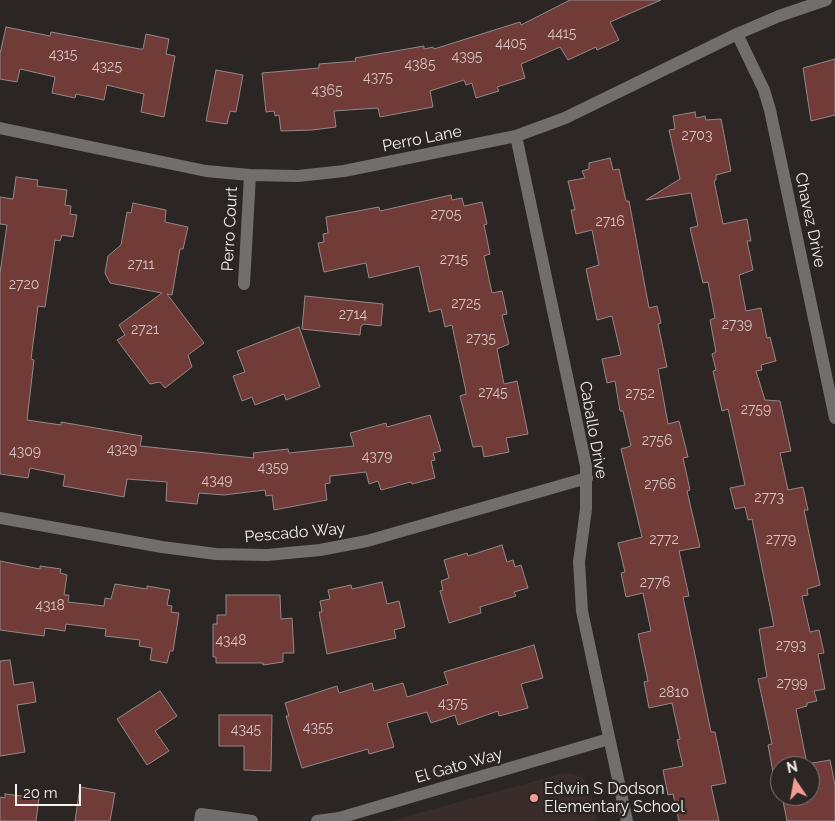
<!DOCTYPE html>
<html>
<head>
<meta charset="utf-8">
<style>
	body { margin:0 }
	#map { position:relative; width:835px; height:821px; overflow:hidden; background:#2b2524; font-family:Raleway,sans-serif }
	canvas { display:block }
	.north { position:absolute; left:770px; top:756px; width:50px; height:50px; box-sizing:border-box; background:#2b2524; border:1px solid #7c7776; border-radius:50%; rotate:348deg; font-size:14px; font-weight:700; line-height:20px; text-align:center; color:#f6f1f1 }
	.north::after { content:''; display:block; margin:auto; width:18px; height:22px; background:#f59c96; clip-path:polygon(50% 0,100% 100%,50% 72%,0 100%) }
	.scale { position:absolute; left:15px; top:784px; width:66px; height:22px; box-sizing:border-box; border:2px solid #f6f1f1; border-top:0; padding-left:6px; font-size:15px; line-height:18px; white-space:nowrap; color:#f6f1f1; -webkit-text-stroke:4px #2b2524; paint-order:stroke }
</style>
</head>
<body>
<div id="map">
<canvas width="835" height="821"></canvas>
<div class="north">N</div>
<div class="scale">20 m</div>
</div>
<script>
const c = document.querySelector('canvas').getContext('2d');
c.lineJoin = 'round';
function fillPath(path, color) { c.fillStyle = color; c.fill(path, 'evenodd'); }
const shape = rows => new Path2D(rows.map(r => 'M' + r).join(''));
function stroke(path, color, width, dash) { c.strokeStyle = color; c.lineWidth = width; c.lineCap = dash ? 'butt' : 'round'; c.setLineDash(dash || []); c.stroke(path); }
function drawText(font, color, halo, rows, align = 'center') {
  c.font = font + ' Raleway,sans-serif'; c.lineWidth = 5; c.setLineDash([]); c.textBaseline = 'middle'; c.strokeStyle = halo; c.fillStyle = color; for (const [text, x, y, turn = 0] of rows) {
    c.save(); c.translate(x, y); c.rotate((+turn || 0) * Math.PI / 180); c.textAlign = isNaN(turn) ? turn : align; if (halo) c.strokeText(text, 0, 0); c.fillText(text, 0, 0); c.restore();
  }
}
fillPath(shape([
	[564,773,582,776,590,790,597,821,390,821]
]), '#392c2b');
const building = shape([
	[570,0,661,0,610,22,619,40,597,50,596,47,568,60,560,47,521,64,525,78,497,87,499,91,476,98,472,83,466,85,464,80,430,91,433,107,380,117,378,108,334,111,336,127,312,130,281,131,279,115,275,116,274,111,266,112,262,73,319,68,319,64,356,61,355,58,424,46,424,49,433,47,434,49,520,22,521,25,570,0],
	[6,27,50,36,51,32,140,49,143,49,146,34,169,39,166,54,175,56,164,117,141,112,144,94,107,85,104,100,76,94,75,98,52,93,55,77,20,69,17,82,0,79,0,54,6,27],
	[835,59,835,115,811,121,803,68,835,59],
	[216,70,243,75,236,112,230,111,227,124,206,121,216,70],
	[695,112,696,118,705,116,706,120,721,119,731,171,716,175,716,180,714,181,723,224,747,219,751,241,747,241,753,270,739,275,746,311,761,308,767,338,770,337,776,361,761,365,762,370,756,371,765,400,780,401,791,451,780,453,788,490,803,487,808,510,804,510,820,585,807,589,808,595,802,596,810,632,819,630,824,653,818,654,825,689,814,691,817,701,807,703,807,706,796,709,807,764,830,760,835,785,835,821,787,821,782,796,810,796,810,766,780,766,780,795,777,795,768,745,772,744,758,679,767,677,759,629,774,626,752,519,748,520,745,507,735,509,730,488,745,485,728,409,722,411,713,371,716,370,712,354,716,352,710,320,715,318,708,282,703,283,690,228,698,226,691,193,646,200,680,179,669,130,675,129,673,116,695,112],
	[610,158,613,170,619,169,626,201,629,201,649,308,657,306,661,323,658,324,667,367,658,369,668,424,679,421,688,457,683,458,690,490,687,491,700,547,679,551,689,596,683,597,711,732,715,732,726,783,711,786,719,821,679,821,673,794,668,795,663,770,683,766,677,740,680,739,672,703,649,708,644,682,648,681,638,634,651,631,643,593,626,597,621,573,625,572,618,543,642,537,621,449,631,446,623,411,620,411,615,381,607,383,602,359,621,355,612,316,597,320,586,269,599,265,592,230,576,234,571,210,575,210,568,181,585,178,582,171,589,169,589,163,610,158],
	[16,177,38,180,37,186,67,190,65,205,71,206,70,214,77,215,73,237,62,235,60,241,55,240,45,307,38,306,31,359,34,360,27,420,61,425,61,422,142,436,140,446,254,458,253,453,288,449,289,453,354,446,350,433,386,423,387,427,430,415,441,451,433,453,435,460,431,461,435,478,412,484,411,482,381,490,378,481,369,484,366,472,330,476,330,483,325,484,327,500,274,510,272,495,266,496,265,490,224,495,199,493,197,504,166,501,167,482,127,479,124,497,63,486,65,475,30,468,28,478,0,474,0,273,7,225,0,224,0,197,13,199,16,177],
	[451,195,452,200,462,198,464,206,482,202,487,224,484,225,490,254,484,256,492,293,502,291,507,314,502,315,509,344,497,349,504,384,517,381,528,434,506,438,509,452,484,457,482,446,473,447,460,396,466,394,466,392,452,325,445,327,441,309,429,312,419,266,369,278,366,263,324,272,318,243,324,242,323,234,328,233,326,217,379,207,380,211,451,195],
	[133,203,166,210,165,222,188,227,183,249,180,249,172,295,167,294,204,343,188,355,192,367,165,388,160,382,150,384,117,340,125,335,119,325,162,293,110,283,105,273,108,256,121,245,127,212,131,213,133,203],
	[305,296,383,304,381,326,364,324,361,326,360,335,302,329,305,296],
	[299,327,320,387,286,400,284,394,255,405,252,397,242,401,233,376,245,372,237,351,299,327],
	[502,545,507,562,513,560,515,567,521,565,528,588,514,592,516,596,480,607,481,613,449,623,440,591,443,590,441,581,449,578,444,560,467,553,468,556,502,545],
	[0,561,40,569,40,566,61,569,60,573,67,575,64,595,69,595,68,602,104,606,105,598,111,599,115,584,147,589,147,586,170,590,167,605,172,606,171,612,179,613,173,651,170,651,167,663,150,660,152,648,139,646,140,640,105,636,106,629,66,624,65,631,45,628,44,636,0,630,0,561],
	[382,582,387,604,399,601,405,627,394,630,396,638,327,654,319,612,322,612,320,601,330,599,328,590,351,585,352,589,382,582],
	[226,595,280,595,281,619,292,618,294,653,283,653,283,662,263,665,263,663,216,663,216,657,213,657,213,624,217,624,217,615,226,615,226,595],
	[534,645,543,678,521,684,528,708,499,716,498,711,458,725,455,715,431,723,427,712,387,723,394,747,369,754,368,749,302,768,286,716,289,716,285,703,337,686,339,693,372,683,374,691,403,683,407,697,448,684,444,672,534,645],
	[10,660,14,685,33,682,36,702,17,705,25,752,0,756,0,661,10,660],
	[160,691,177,716,155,731,169,751,147,765,117,719,160,691],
	[219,715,272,715,271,771,244,770,244,746,219,746,219,715],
	[80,787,115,793,110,821,75,821,80,787],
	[5,794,39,798,36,821,0,821,0,797,5,798,5,794]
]);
fillPath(building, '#713b38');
stroke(building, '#918988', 1);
stroke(shape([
	[737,34,764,90,770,110,835,418],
	[0,128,206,171,250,175,298,176,344,171,516,136,565,118,737,34,779,16,826,0],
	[516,136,586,466,586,509,579,562,582,611,627,821],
	[244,284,250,175],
	[0,518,162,547,216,554,267,555,320,550,367,541,587,478],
	[200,821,201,814,252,821],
	[317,821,339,818,609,739]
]), '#726e6e', 12);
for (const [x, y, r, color] of [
	[534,798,5,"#f59c96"]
]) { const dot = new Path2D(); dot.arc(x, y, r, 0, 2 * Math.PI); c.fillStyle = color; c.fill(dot); stroke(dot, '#2b2524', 2); }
drawText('14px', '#d5c4c3', null, [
	["4415",562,34],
	["4405",511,44],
	["4315",63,55],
	["4395",467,57],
	["4385",420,65],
	["4325",107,67],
	["4375",378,78],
	["4365",327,91],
	["2703",697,136],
	["2705",446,215],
	["2716",610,222],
	["2715",454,260],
	["2711",141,265],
	["2720",24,285],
	["2725",466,304],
	["2714",353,315],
	["2739",737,325],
	["2721",145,330],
	["2735",481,339],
	["2745",493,393],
	["2752",640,394],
	["2759",756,410],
	["2756",657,441],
	["4329",122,450],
	["4309",25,452],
	["4379",377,457],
	["4359",273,468],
	["4349",217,481],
	["2766",660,485],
	["2773",769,498],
	["2772",664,540],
	["2779",781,540],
	["2776",655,583],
	["4318",50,606],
	["4348",231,641],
	["2793",791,646],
	["2799",792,684],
	["2810",674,693],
	["4375",453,704],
	["4355",318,728],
	["4345",246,730]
]);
drawText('16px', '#f6f1f1', '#2b2524', [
	["Perro Lane",422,139,-11],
	["Chavez Drive",810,220,78],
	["Perro Court",230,229,-87],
	["Caballo Drive",593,430,80],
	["Pescado Way",295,533,-5],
	["El Gato Way",459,766,-16]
]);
drawText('16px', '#f6f1f1', '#2b2524', [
	["Edwin S Dodson",544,789],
	["Elementary School",544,807]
], 'left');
</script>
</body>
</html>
